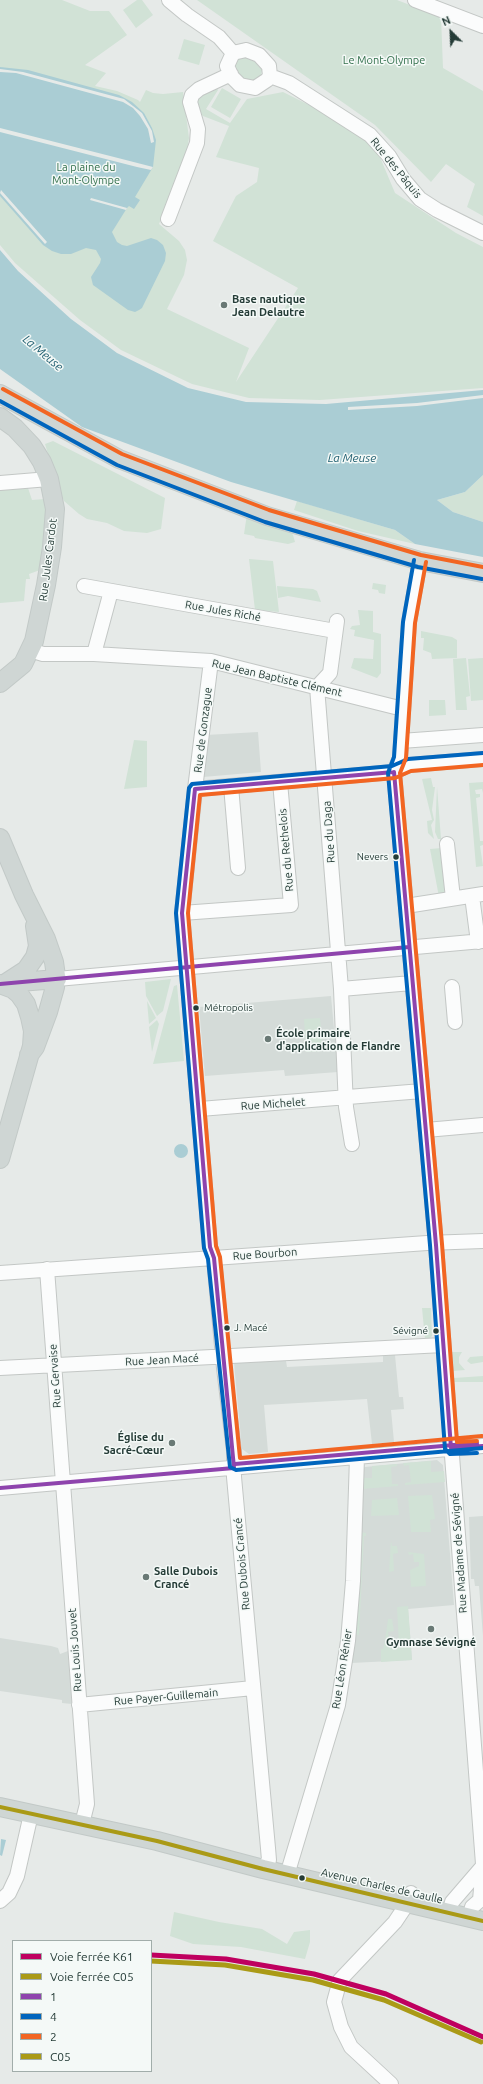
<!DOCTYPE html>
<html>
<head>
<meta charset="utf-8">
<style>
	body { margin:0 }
	#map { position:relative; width:483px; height:2084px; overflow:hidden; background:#e6eae8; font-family:Ubuntu,sans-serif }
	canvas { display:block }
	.legend { position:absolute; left:12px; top:1940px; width:140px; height:132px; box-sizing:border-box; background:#f4f9f7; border:1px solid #a1adaa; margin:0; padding:5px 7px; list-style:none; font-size:12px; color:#253c37 }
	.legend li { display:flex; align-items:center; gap:8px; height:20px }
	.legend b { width:20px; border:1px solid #a1adaa }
	.north { position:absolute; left:431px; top:12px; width:40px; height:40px; -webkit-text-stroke:3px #f4f9f7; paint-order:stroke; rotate:336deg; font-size:11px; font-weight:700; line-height:16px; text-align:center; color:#253c37 }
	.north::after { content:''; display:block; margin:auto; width:14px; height:18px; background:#253c37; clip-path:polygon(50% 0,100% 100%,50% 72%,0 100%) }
</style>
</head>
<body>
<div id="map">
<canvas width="483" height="2084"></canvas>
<ul class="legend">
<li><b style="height:5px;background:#bf005f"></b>Voie ferrée K61</li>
<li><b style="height:5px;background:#aa9a16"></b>Voie ferrée C05</li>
<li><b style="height:5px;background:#8e44ad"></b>1</li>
<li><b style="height:5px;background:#0065bd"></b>4</li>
<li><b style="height:5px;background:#f26522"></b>2</li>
<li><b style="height:5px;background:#aa9a16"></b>C05</li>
</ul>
<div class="north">N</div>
</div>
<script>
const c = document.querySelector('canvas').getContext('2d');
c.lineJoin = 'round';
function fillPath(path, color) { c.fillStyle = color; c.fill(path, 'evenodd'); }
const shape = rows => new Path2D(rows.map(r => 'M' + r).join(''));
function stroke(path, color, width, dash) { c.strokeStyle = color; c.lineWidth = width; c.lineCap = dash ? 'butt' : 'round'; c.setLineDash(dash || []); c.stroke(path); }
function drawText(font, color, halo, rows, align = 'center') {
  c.font = font + ' Ubuntu,sans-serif'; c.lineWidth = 3; c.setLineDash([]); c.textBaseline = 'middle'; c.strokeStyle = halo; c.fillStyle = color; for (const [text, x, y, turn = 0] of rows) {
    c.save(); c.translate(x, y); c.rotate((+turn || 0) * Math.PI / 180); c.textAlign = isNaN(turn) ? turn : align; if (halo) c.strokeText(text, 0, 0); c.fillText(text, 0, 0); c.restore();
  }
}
fillPath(shape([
	[258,732,261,772,203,777,206,735],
	[331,996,338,1072,285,1076,284,1070,205,1076,199,1007],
	[395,1355,399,1397,403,1397,404,1409,391,1410,394,1442,372,1444,367,1399,264,1405,268,1452,249,1454,242,1449,234,1363,286,1361,287,1367,383,1362,383,1356],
	[437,1460,443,1465,454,1605,408,1609,412,1660,351,1663,363,1468,365,1467],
	[483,1516,483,1636,479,1586,475,1586,474,1579,471,1579,469,1517],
	[0,1638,51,1646,58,1648,60,1654,68,1651,72,1704,62,1703,62,1700,0,1691]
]), '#d4dbd8');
fillPath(shape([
	[0,0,62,0,90,11,109,11,127,35,85,65,106,73,95,86,117,91,138,100,140,102,146,90,153,93,163,94,183,92,189,138,186,156,159,224,179,241,185,250,187,260,184,275,167,309,249,348,236,382,298,288,213,241,236,196,257,182,259,168,216,157,229,126,203,116,198,112,194,99,214,84,218,90,206,109,230,123,247,99,283,92,345,123,377,150,395,193,456,233,483,247,483,388,320,400,249,398,192,384,121,350,80,320,15,263,0,245],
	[137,0,142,0,153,15,136,28,123,10],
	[197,0,397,0,441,17,443,68,483,91,483,216,467,207,475,184,446,164,431,182,375,125],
	[184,39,205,45,199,65,178,59],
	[243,57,254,61,262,70,261,75,254,81,240,77,233,65,239,58],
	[222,88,241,99,230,118,211,107],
	[53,441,165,498,161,529,147,533,124,531,107,523,87,519,79,514,64,501,57,484,45,444],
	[483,475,483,522,453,512,437,500,465,492],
	[27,485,32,500,45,499,47,523,40,570,29,574,30,579,26,579,24,601,0,603,0,487],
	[297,501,395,530,415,544,358,531,294,510],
	[247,514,288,529,293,535,295,542,288,544,255,538,254,536,244,534],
	[249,559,273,561,279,612,255,610],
	[373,583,386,585,385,594,379,593,378,590,372,589],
	[277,586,313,589,317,591,321,602,288,596,278,598],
	[358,610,373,611,373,632,381,634,381,673,377,678,351,668,354,658,373,659,374,640,354,636,355,630,350,629,352,626,360,625],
	[421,631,452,637,457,640,457,658,432,659,431,653,423,650,424,638,421,638],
	[466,658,470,696,466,697,467,710,456,710,453,659],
	[483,658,483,700,471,701,468,659],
	[429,700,445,700,446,715,429,716],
	[134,740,147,741,147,787,124,789],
	[431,778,433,787,435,787,432,810,434,820,431,825,434,839,428,833,427,821,432,820,422,779],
	[483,782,483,793,482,789,475,790,476,794,480,794,480,797,476,798,480,841,483,841,483,845,480,846,483,866,476,867,469,783],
	[437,787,441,839,438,839,435,832],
	[442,848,447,892,439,897,430,849],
	[171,979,163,1011,157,1016,146,996,145,982],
	[177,985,184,1061,153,1064,174,986],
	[147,1001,156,1018,149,1024],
	[320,1018,323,1051,306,1052,304,1019],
	[157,1020,159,1024,152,1052,149,1027],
	[422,1308,431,1308,432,1336,429,1339,425,1339],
	[452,1352,462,1352,459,1357,459,1363,465,1370,453,1371],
	[483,1356,483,1362,471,1364,467,1361,470,1357],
	[483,1376,483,1382,454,1382,454,1378],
	[431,1461,431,1472,444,1471,445,1482,405,1485,405,1483,411,1482,409,1465,404,1466,403,1463],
	[397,1464,397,1466,391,1467,392,1484,398,1484,398,1486,362,1489,363,1478,372,1478,372,1466],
	[432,1495,435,1519,430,1520,431,1532,411,1532,408,1496],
	[397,1498,399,1515,371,1516,372,1500],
	[359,1532,366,1533,366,1536,364,1536,359,1635,353,1634],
	[391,1541,392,1546,397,1546,398,1553,393,1554,394,1571,389,1572],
	[408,1552,424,1554,426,1586,411,1587,410,1570,419,1566,419,1562,414,1562,413,1554,409,1555],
	[408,1606,412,1660,381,1662,381,1649,383,1649,385,1641,388,1619,392,1619,394,1631,388,1632,389,1637,394,1637,394,1645,399,1645,397,1607],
	[174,1912,219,1922,262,1929,287,1944,294,1932,310,1930,310,1942,305,1959,241,1947,193,1944,170,1936]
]), '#d1e2d6');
fillPath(shape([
	[0,67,28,70,119,95,132,102,144,113,152,128,156,140,153,167,135,197,140,200,134,209,129,206,127,208,112,232,117,242,122,245,127,246,151,238,157,240,163,245,166,253,165,261,142,308,139,310,135,312,128,310,93,285,91,277,100,263,101,259,96,250,86,248,71,254,61,254,52,251,43,245,0,196],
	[0,250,18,271,71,319,117,353,188,388,246,402,326,404,483,390,483,475,465,492,437,500,453,512,483,522,483,557,415,544,395,530,231,482,82,427,0,369],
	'174 1151a7 7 0 1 1 14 0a7 7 0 1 1-14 0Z',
	[1,1839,6,1840,2,1856,0,1855]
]), '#aacdd4');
fillPath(shape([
	[0,69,23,72,124,99,142,113,152,131,154,142,151,143,148,129,140,116,133,108,123,102,16,73,0,72],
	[0,128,118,158,153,167,151,170,137,167,0,132],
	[1,190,47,242,45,244,0,193],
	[91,198,127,208,126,210,90,200],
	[483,395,483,398,417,406,348,410,348,407,417,403]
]), '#e6eae8');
const minor = shape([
	[169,0,187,15,219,37,233,53],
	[415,0,483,26],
	[246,50,259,55,269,66,270,76,267,80,255,88,240,85,232,77,227,66,233,53,246,50],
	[270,76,289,83,370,135,389,156,403,179,420,199,437,210,483,233],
	[168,219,197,143,198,129,190,102,192,95,199,89,231,74],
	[0,483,49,479],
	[420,561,409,622,400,758,394,772,436,1245,483,1864],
	[84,586,335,631],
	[337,621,330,673,317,687,341,989,346,1107,352,1144],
	[30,650,43,654,94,654,211,661,403,709],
	[94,654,111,591],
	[211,661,195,789,182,913,210,1247,214,1258,224,1368,234,1451,234,1477,268,1848,269,1860,263,1869],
	[401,741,483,735],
	[231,786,238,868],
	[195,789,394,772,409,765,483,759],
	[447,844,453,898],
	[472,896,478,942],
	[406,906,483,894],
	[182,913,291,905,280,782],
	[57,979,483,941],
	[452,987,455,1022],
	[341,989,412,983],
	[200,1109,422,1091],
	[426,1130,483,1125],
	[47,1269,87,1804,84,1816],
	[0,1273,427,1243,483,1241],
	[0,1368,443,1345],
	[0,1488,483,1446],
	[79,1705,253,1688],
	[287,1875,338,1705,348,1641,353,1581,357,1457],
	[0,1901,9,1893,17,1876,31,1814],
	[449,1913,452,1902,483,1866],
	[469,1918,472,1907,480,1900,483,1867],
	[391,2084,351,2047,341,2027,334,2002,340,1980,395,1922,407,1904,411,1893]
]);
const major = shape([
	[0,394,119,459,267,516,420,561,483,573],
	[0,417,15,428,32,446,42,462,49,479,55,509,52,547,46,585,34,641,23,664,0,683],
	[0,838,24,895,46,939,54,962,56,976,55,987,48,1012,35,1047,29,1055],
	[6,983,26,970,35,957,38,946,35,926],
	[7,983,57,979],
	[0,984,13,989,19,994,26,1004,30,1017,33,1031,32,1046,0,1159],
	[0,1807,157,1841,263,1869,483,1921]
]);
stroke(minor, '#c3c7c5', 16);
stroke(major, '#c2c9c7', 20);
stroke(minor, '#fbfcfc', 14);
stroke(major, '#cfd6d4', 18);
stroke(shape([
	[394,772,436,1245,451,1448,483,1446],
	[195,789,394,772],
	[0,984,409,947],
	[235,1464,477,1443],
	[0,1488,234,1468,214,1258,210,1247,182,913,195,789]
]), '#8e44ad', 4);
stroke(shape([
	[0,401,117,465,265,522,418,567,482,579],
	[414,560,403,622,394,757,388,773,430,1245,445,1449,450,1454,477,1453],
	[483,753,408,759,392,766,192,784,189,788,176,913,204,1248,208,1259,230,1467,236,1470,483,1448]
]), '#0065bd', 4);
stroke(shape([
	[3,389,122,454,269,510,421,555,483,567],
	[426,562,415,623,406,758,400,773,442,1244,457,1442,477,1441],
	[482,1436,240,1458,220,1257,216,1246,188,913,200,795,395,778,411,771,483,765]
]), '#f26522', 4);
stroke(shape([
	[0,1807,157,1841,263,1869,483,1921]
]), '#aa9a16', 4);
stroke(shape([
	[151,1955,226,1959,314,1974,386,1994,483,2037]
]), '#bf005f', 5);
stroke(shape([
	[151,1961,225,1965,313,1980,384,2000,481,2042]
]), '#aa9a16', 5);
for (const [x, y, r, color] of [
	[224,305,4,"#697975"],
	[396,857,3.5,"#253c37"],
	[196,1008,3.5,"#253c37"],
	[268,1039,4,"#697975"],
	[227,1328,3.5,"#253c37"],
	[436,1331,3.5,"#253c37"],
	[172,1443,4,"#697975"],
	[146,1577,4,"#697975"],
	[431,1629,4,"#697975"],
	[302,1878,3.5,"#253c37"]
]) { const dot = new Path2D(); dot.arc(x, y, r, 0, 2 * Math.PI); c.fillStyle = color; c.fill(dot); stroke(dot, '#f4f9f7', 1.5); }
drawText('10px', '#253c37', '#f4f9f7', [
	["Nevers",388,857],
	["Métropolis",204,1008,"left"],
	["J. Macé",234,1328,"left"],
	["Sévigné",428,1331]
], 'right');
drawText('11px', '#33704d', '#f4f9f7', [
	["Le Mont-Olympe",384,60],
	["La plaine du",86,167],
	["Mont-Olympe",86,180]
]);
drawText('11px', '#253c37', '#f4f9f7', [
	["Rue des Pâquis",396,168,51],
	["Rue Jules Cardot",48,560,-83],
	["Rue Jules Riché",223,611,10],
	["Rue Jean Baptiste Clément",277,678,13],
	["Rue de Gonzague",203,730,-83],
	["Rue du Daga",329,832,-94],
	["Rue du Rethelois",286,850,-95],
	["Rue Michelet",273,1104,-4],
	["Rue Bourbon",265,1254,-4],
	["Rue Jean Macé",162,1360,-3],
	["Rue Gervaise",55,1376,-94],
	["Rue Madame de Sévigné",459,1553,-94],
	["Rue Dubois Crancé",242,1564,-95],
	["Rue Louis Jouvet",75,1650,-94],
	["Rue Léon Rénier",342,1669,-81],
	["Rue Payer-Guillemain",166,1697,-5],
	["Avenue Charles de Gaulle",382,1886,13]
]);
drawText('bold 11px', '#253c37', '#f4f9f7', [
	["Base nautique",232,299],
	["Jean Delautre",232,312],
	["École primaire",276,1033],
	["d'application de Flandre",276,1046],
	["Église du",164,1437,"right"],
	["Sacré-Cœur",164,1450,"right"],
	["Salle Dubois",154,1571],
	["Crancé",154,1584],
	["Gymnase Sévigné",431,1642,"center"]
], 'left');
drawText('italic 12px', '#246273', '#f4f9f7', [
	["La Meuse",43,353,40],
	["La Meuse",352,458]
]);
</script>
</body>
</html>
